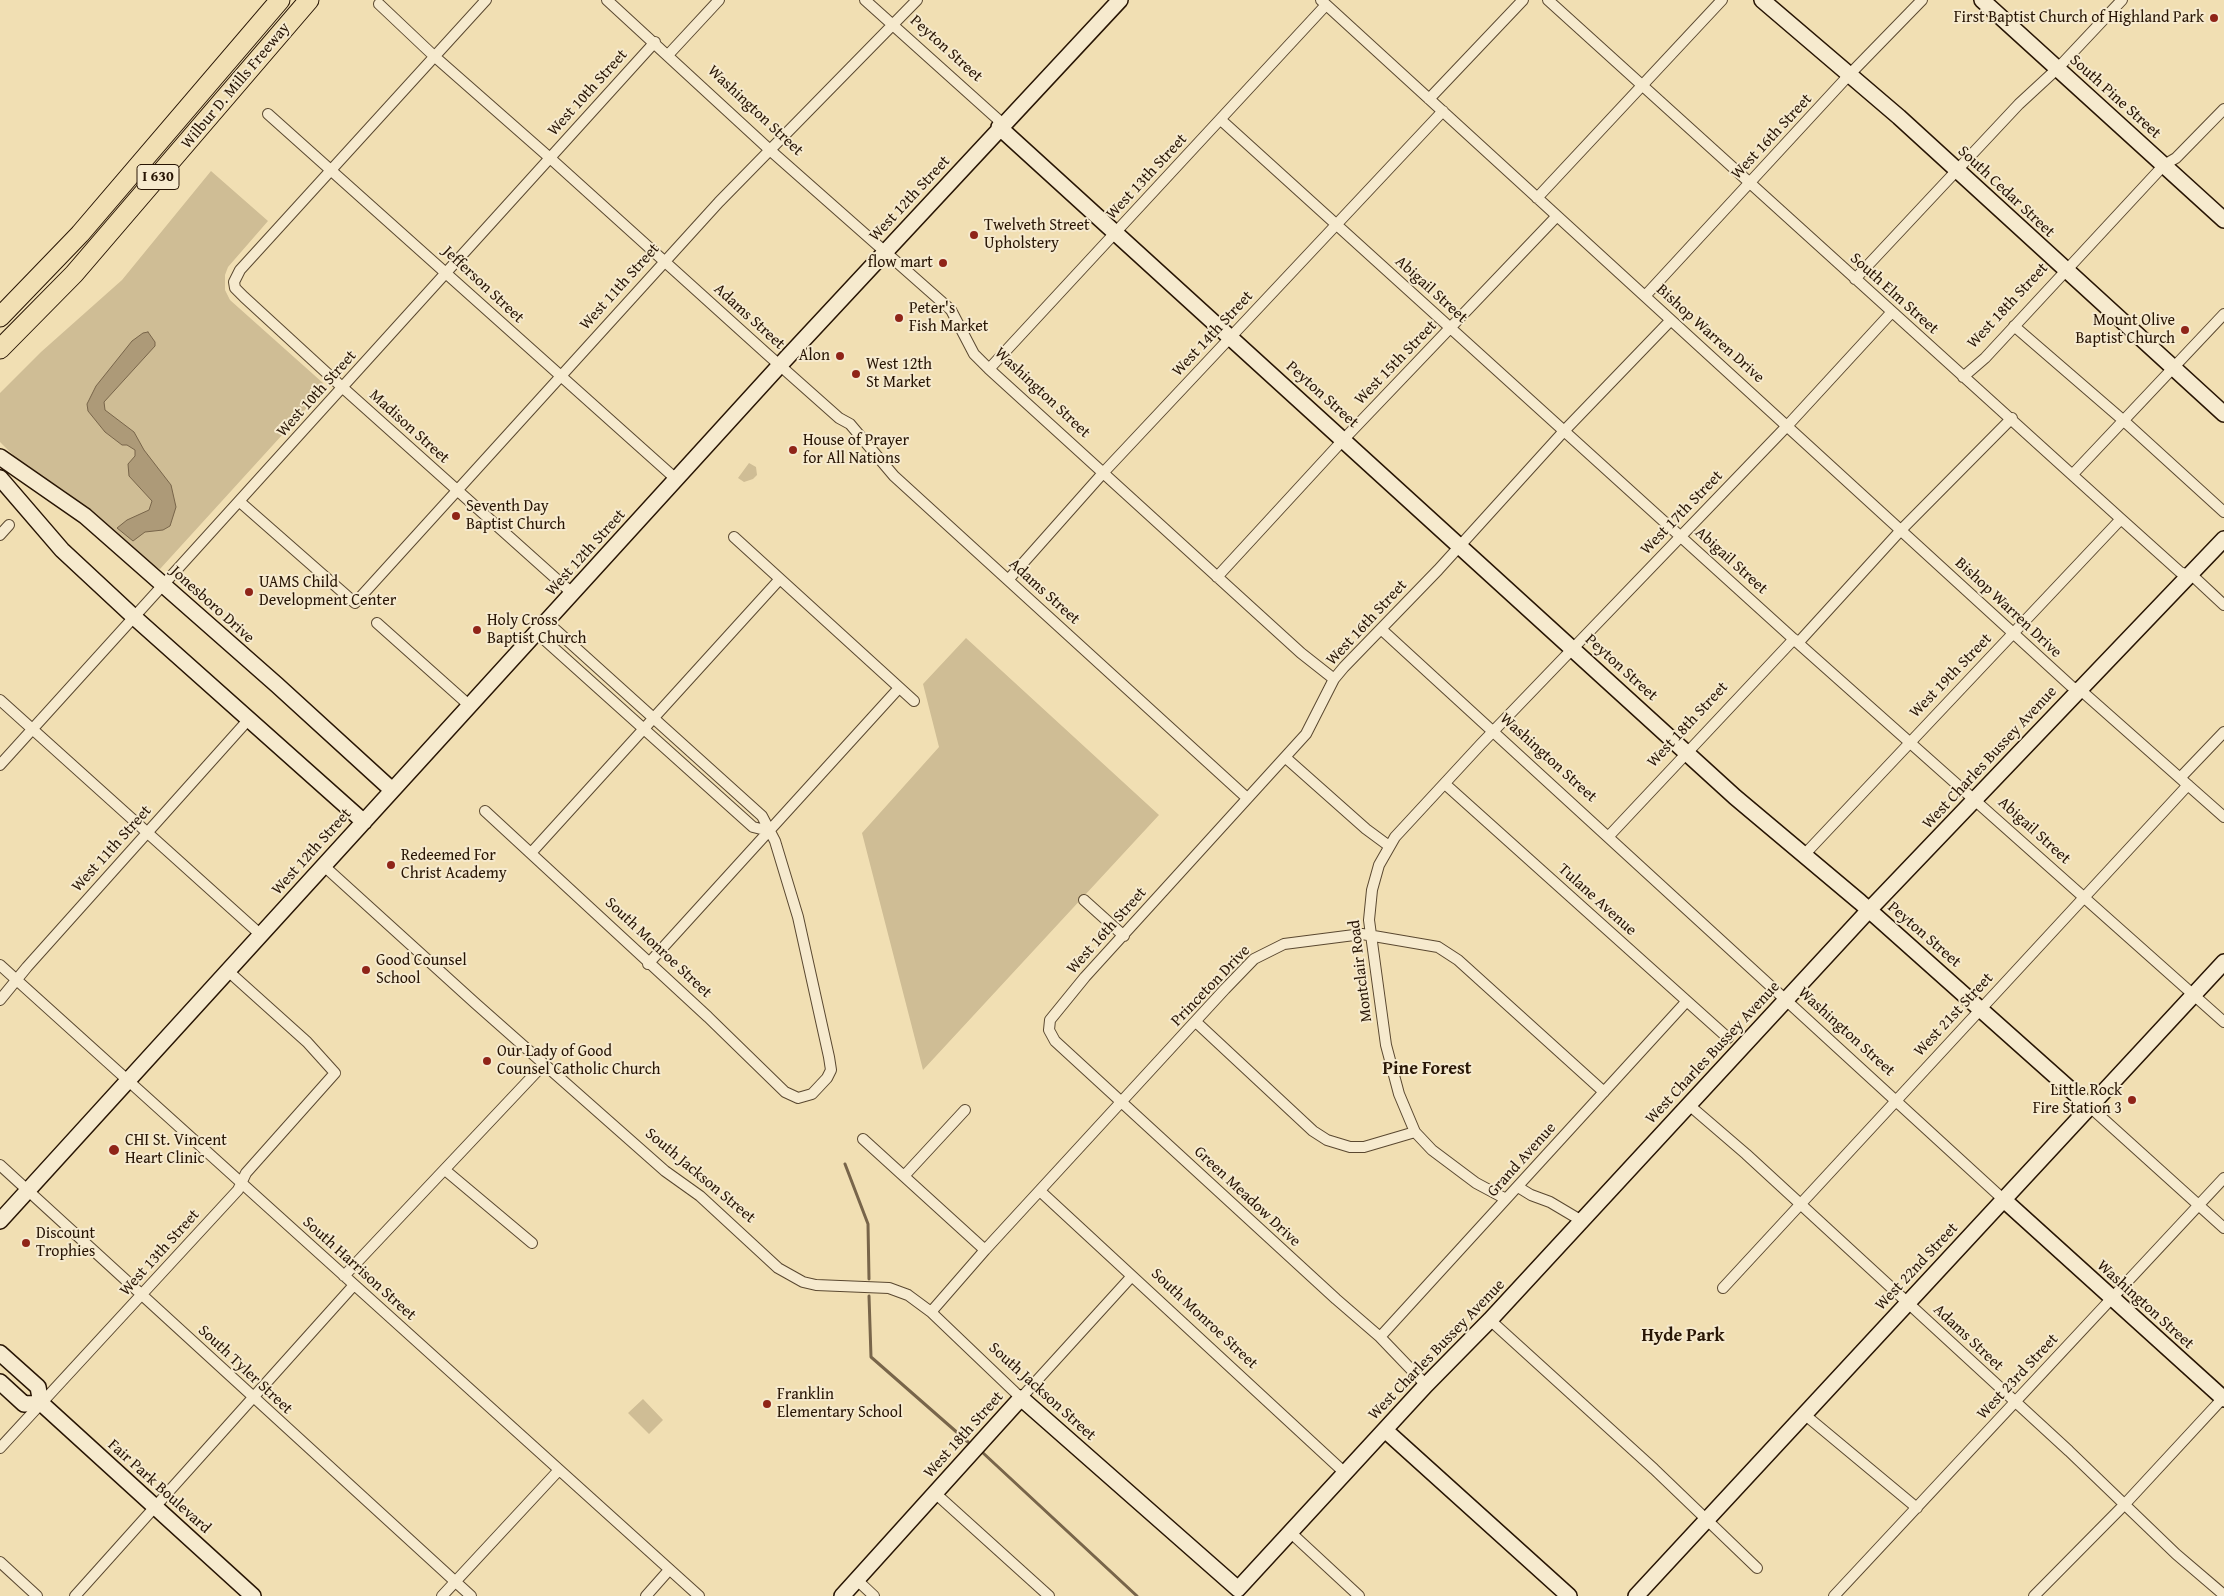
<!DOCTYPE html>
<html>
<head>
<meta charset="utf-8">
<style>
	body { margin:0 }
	canvas { display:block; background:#f1dfb3 }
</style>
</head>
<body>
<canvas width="2224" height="1596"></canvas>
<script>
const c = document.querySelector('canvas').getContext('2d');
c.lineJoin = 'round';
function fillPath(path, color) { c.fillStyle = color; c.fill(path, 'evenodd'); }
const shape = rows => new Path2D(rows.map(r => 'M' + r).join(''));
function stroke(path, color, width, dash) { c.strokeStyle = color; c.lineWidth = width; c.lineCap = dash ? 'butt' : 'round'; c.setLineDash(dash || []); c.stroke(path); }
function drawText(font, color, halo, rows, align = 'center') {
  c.font = font + ' "Gentium Book Plus",serif'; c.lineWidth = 4; c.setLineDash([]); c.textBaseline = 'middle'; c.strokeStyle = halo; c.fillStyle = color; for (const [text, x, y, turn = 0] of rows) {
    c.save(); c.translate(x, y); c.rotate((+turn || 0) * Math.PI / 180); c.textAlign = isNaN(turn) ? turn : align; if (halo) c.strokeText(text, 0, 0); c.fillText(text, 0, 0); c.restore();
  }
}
fillPath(shape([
	[211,171,268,221,228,267,225,275,225,290,230,300,323,383,324,389,160,569,152,565,65,491,20,462,0,442,0,393,41,352,122,280],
	[749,463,756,467,757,475,753,479,744,482,738,478],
	[966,638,1159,815,923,1070,862,833,939,747,923,684],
	[643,1399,663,1420,649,1434,628,1413]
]), '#cfbd95');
const water = shape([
	[148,332,155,342,155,346,104,402,105,410,134,432,144,450,171,485,176,507,170,526,163,530,145,532,133,541,117,528,127,520,149,510,152,501,129,476,128,464,135,456,135,450,127,445,122,445,105,432,88,411,87,404,96,386,132,341,143,333,148,332]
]);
fillPath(water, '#ad9a78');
stroke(water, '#78654a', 1);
stroke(shape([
	[845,1164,868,1224,869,1279],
	[869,1296,871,1357,968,1442],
	[982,1452,1137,1596]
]), '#78654a', 3);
const street = shape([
	[486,0,240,270,234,282,235,288,244,297,342,387,572,593],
	[607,0,771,151,951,310,974,354,989,369,1301,653,1334,679],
	[865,0,1003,124],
	[1321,0,2071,686,2085,694,2224,817],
	[1548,0,2121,519,2180,572,2195,578,2224,605],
	[379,4,434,56,550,158,767,354,839,418,850,424,894,476,1247,798],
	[668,55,719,0],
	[1429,99,1523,0],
	[268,114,676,479],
	[1221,120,1798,643,2224,1022],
	[1537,198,1722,0],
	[1855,279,2019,104,2058,68,2122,0],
	[1645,296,1849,75,1922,0],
	[2014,326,2124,421,2224,512],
	[989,369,1326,5],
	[1963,377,1985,358,2164,165,2176,158,2224,109],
	[2073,474,2224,314],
	[240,502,355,603,719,202,917,0],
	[0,535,9,525],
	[734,537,914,701],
	[1217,577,1344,439,1557,216],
	[1008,580,1103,473,1443,111],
	[377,623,470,706],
	[1381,629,2004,1200],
	[537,633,753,827,769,831],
	[1798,643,1901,530,2012,418],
	[0,700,261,935],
	[1286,758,1366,829,1389,846],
	[0,765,655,42],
	[2180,778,2224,732],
	[1445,784,1728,1038],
	[485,811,708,1017,785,1092,798,1098,812,1094,827,1078,831,1070,829,1057,798,917,775,841,762,816,547,622],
	[1608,837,1794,639],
	[531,853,779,580],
	[1804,855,2121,519],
	[324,866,475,1003,665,1171,700,1196,778,1268,803,1282,816,1285,889,1288,908,1295,931,1312,1021,1398,1132,1276],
	[1084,900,1124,936],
	[648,964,899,688],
	[0,965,699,1596],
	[0,1000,27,967,249,719],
	[1196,1022,1313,1131,1327,1140,1350,1147,1364,1147,1415,1132],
	[1689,1105,1746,1154,2069,1451,2176,1554,2224,1595],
	[2090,1107,2224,1228],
	[863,1139,985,1250],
	[0,1165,471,1596],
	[445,1170,532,1243],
	[904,1176,965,1110],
	[1518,1187,1531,1195,1550,1202,1582,1221],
	[1040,1191,1345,1473],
	[1506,1199,1476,1183,1432,1150,1415,1132,1399,1094,1386,1045,1369,920,1372,890,1379,865,1395,837,1481,744,1788,425,1891,313],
	[344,1276,544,1064],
	[1723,1288,2188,785],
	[931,1312,985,1250,1225,989,1254,959,1284,944,1362,934,1438,947,1458,960,1604,1092],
	[1490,1320,1654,1469,1757,1568],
	[1380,1337,1686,1002],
	[1426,1385,1380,1337,1336,1299,1055,1041,1049,1030,1050,1020,1085,977,1306,734,1334,679,1344,667,1438,570,1564,431,1671,320],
	[1804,1414,1917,1508],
	[0,1448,238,1190,246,1173,335,1073,307,1042,228,971],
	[935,1493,1049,1596],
	[1290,1532,1359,1596],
	[0,1562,37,1596],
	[857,1580,874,1596],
	[75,1596,354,1285],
	[442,1596,559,1470],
	[646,1596,669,1570],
	[1834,1596,2224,1178],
	[2034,1596,2124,1505,2224,1397]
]);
const secondary = shape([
	[1762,0,1899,117,2224,414],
	[1982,0,2224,220],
	[999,127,1735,797,1860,902,2090,1107],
	[0,457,85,516,277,685,392,790],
	[0,478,62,550,134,617,364,822],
	[2004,1200,2224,1399],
	[0,1221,780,365,1120,0],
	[0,1353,38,1387,41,1403,253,1596],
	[0,1382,24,1404,41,1403],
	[1385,1430,1569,1596],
	[842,1596,1021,1398,1238,1589,1426,1385,1490,1320,1869,910,2224,539],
	[1636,1596,2224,962]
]);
const highway = shape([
	[0,317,80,234,280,0],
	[0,349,74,274,309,0]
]);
stroke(street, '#5a4830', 12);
stroke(secondary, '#281504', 18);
stroke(highway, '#281504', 21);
stroke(street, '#f6eace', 10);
stroke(secondary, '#f6eace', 15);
stroke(highway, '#f1dfb3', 19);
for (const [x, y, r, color] of [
	[2214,18,5,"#8f2418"],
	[974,235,5,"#8f2418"],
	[943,263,5,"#8f2418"],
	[899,318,5,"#8f2418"],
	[2185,330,5,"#8f2418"],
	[840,356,5,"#8f2418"],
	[856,374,5,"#8f2418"],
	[793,450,5,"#8f2418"],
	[456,516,5,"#8f2418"],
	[249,592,5,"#8f2418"],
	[477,630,5,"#8f2418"],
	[391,865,5,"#8f2418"],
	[366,970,5,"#8f2418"],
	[487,1061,5,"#8f2418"],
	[2132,1100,5,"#8f2418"],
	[114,1150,6,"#8f2418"],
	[26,1243,5,"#8f2418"],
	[767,1404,5,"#8f2418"]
]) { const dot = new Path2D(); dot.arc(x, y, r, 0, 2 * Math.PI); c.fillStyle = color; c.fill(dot); stroke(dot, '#f6eace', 2); }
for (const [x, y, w] of [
	[158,177,42]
]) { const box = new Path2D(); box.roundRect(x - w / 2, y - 12.5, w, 25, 4); c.fillStyle = '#f6eace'; c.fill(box); stroke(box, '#281504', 1); }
drawText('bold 15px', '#281504', null, [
	["I 630",158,177]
]);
drawText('16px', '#281504', '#f6eace', [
	["First Baptist Church of Highland Park",2204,18,"right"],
	["Twelveth Street",984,226],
	["Upholstery",984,244],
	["flow mart",933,263,"right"],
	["Peter's",909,309],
	["Fish Market",909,327],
	["Mount Olive",2175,321,"right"],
	["Baptist Church",2175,339,"right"],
	["Alon",830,356,"right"],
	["West 12th",866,365],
	["St Market",866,383],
	["House of Prayer",803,441],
	["for All Nations",803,459],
	["Seventh Day",466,507],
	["Baptist Church",466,525],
	["UAMS Child",259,583],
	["Development Center",259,601],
	["Holy Cross",487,621],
	["Baptist Church",487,639],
	["Redeemed For",401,856],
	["Christ Academy",401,874],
	["Good Counsel",376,961],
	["School",376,979],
	["Our Lady of Good",497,1052],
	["Counsel Catholic Church",497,1070],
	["Little Rock",2122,1091,"right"],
	["Fire Station 3",2122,1109,"right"],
	["CHI St. Vincent",125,1141],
	["Heart Clinic",125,1159],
	["Discount",36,1234],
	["Trophies",36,1252],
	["Franklin",777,1395],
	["Elementary School",777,1413]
], 'left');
drawText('16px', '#281504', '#f6eace', [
	["Peyton Street",946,49,42],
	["Wilbur D. Mills Freeway",236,86,-50],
	["West 10th Street",588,93,-48],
	["South Pine Street",2115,97,42],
	["Washington Street",755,111,43],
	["West 16th Street",1772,137,-47],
	["West 13th Street",1147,177,-47],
	["South Cedar Street",2006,192,43],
	["West 12th Street",910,199,-47],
	["Jefferson Street",483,285,43],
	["West 11th Street",620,287,-48],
	["Abigail Street",1431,290,42],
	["South Elm Street",1894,294,42],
	["West 18th Street",2008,306,-47],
	["Adams Street",749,317,42],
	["West 14th Street",1213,334,-47],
	["Bishop Warren Drive",1710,334,42],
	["West 15th Street",1396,363,-46],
	["Washington Street",1042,393,43],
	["West 10th Street",317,394,-48],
	["Peyton Street",1322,395,42],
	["Madison Street",409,427,42],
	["West 17th Street",1682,513,-46],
	["West 12th Street",586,553,-48],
	["Abigail Street",1731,561,42],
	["Adams Street",1044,592,42],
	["Jonesboro Drive",212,605,42],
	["Bishop Warren Drive",2008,608,43],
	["West 16th Street",1367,623,-47],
	["Peyton Street",1621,668,42],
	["West 19th Street",1951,676,-46],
	["West 18th Street",1688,725,-47],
	["Washington Street",1548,758,42],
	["West Charles Bussey Avenue",1990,758,-47],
	["Abigail Street",2034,831,42],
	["West 11th Street",112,849,-48],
	["West 12th Street",312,852,-48],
	["Tulane Avenue",1597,900,42],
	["West 16th Street",1107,931,-48],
	["Peyton Street",1924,935,41],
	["South Monroe Street",658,948,43],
	["Montclair Road",1361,971,-97],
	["Princeton Drive",1211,986,-46],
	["West 21st Street",1954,1015,-47],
	["Washington Street",1846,1032,42],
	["West Charles Bussey Avenue",1713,1053,-47],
	["Grand Avenue",1522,1160,-48],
	["South Jackson Street",700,1176,40],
	["Green Meadow Drive",1247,1197,43],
	["West 13th Street",160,1253,-48],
	["West 22nd Street",1917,1267,-47],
	["South Harrison Street",359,1269,42],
	["Washington Street",2145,1305,42],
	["South Monroe Street",1204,1319,43],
	["Adams Street",1968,1338,43],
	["West Charles Bussey Avenue",1437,1350,-46],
	["South Tyler Street",245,1370,43],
	["West 23rd Street",2018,1377,-47],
	["South Jackson Street",1042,1392,42],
	["West 18th Street",964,1435,-48],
	["Fair Park Boulevard",159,1487,42]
]);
drawText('bold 18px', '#281504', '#f6eace', [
	["Pine Forest",1427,1069],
	["Hyde Park",1683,1336]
]);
</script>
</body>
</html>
